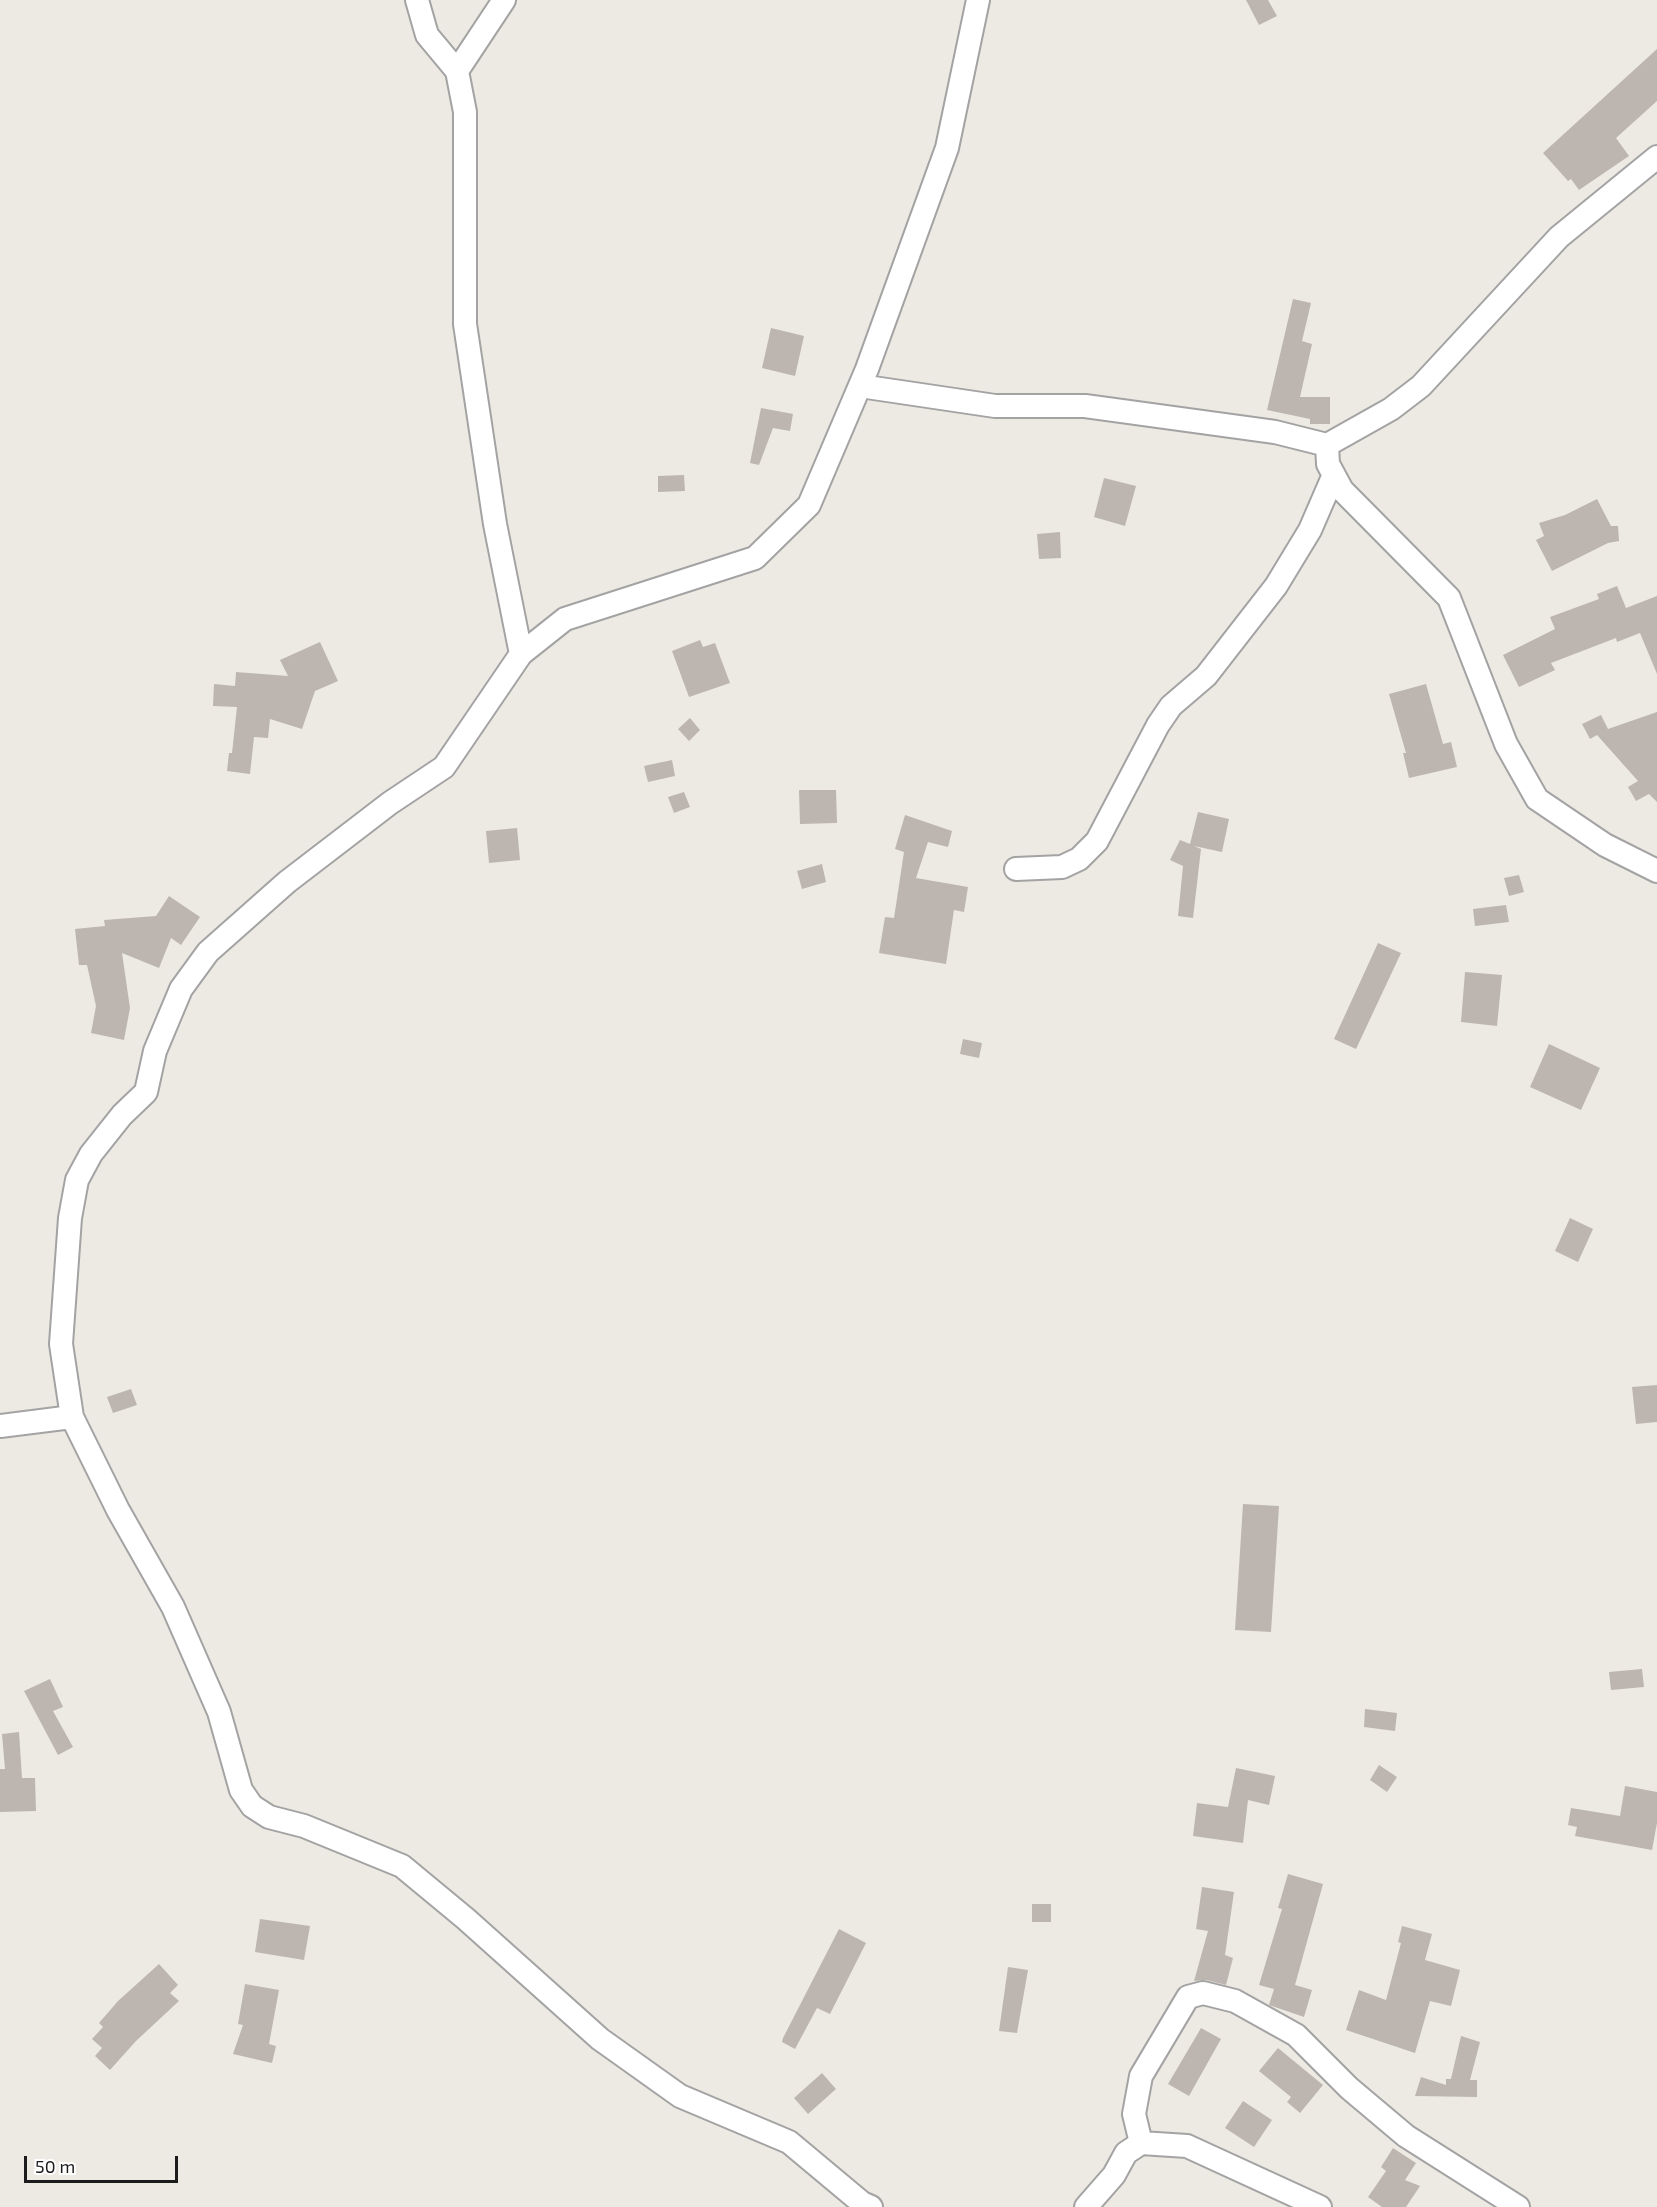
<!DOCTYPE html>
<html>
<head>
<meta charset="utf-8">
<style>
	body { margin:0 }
	#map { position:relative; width:1657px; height:2207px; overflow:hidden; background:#edeae3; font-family:"Exo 2",sans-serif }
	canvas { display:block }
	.scale { position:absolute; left:24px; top:2156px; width:154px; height:27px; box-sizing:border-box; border:3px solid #1c1c1c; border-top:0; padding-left:8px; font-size:18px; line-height:21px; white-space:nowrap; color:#1c1c1c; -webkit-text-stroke:4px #fff; paint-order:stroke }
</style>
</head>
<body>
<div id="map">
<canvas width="1657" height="2207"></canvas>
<div class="scale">50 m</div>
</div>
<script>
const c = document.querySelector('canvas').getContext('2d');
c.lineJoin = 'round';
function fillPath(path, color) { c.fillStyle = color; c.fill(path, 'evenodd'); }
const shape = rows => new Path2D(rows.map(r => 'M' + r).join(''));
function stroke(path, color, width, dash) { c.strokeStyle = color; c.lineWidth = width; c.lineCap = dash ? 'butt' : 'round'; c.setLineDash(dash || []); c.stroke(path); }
fillPath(shape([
	[1246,0,1268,0,1277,16,1259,25],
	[1657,49,1657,101,1616,138,1629,156,1579,190,1571,179,1568,181,1543,153],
	[1293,299,1311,303,1302,341,1312,344,1300,397,1330,397,1330,424,1310,424,1310,419,1267,410],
	[771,328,804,336,795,376,762,368],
	[761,408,793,414,790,431,773,428,759,465,750,463],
	[684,475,685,491,658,492,658,476],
	[1104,478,1136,486,1125,526,1094,517],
	[1597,499,1611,526,1618,526,1619,541,1608,543,1552,571,1536,540,1544,536,1539,523,1565,515],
	[1060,532,1061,558,1039,559,1037,534],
	[1617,586,1626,608,1657,596,1657,674,1640,633,1617,642,1616,638,1551,663,1555,670,1519,687,1503,655,1555,629,1550,617,1599,599,1597,594],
	[700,640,703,647,715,643,730,683,689,697,672,651],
	[320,642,338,681,315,691,302,729,270,719,268,738,254,737,250,774,227,771,229,753,232,753,237,707,213,706,214,684,235,686,236,672,288,676,280,660],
	[1426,684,1443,744,1451,742,1457,767,1409,778,1403,753,1406,753,1389,694],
	[1657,712,1657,802,1649,794,1636,801,1628,787,1638,781,1597,735,1590,739,1582,724,1601,715,1608,729],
	[690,718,700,730,689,741,678,729],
	[672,760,675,776,648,782,644,766],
	[799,790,836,790,837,823,800,824],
	[684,792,690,807,674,813,668,797],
	[1198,812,1229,819,1222,852,1194,846,1201,849,1193,918,1178,916,1183,866,1170,860,1180,840,1190,844],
	[905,815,952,831,948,847,928,842,916,878,968,887,964,912,954,910,946,964,879,953,885,917,894,918,904,852,895,849],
	[517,828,520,860,489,863,486,831],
	[822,864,826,882,802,889,797,871],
	[1519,875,1524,892,1509,896,1504,878],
	[169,896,200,917,181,945,171,938,159,968,122,953,130,1008,124,1040,91,1033,96,1006,87,965,79,965,75,929,105,926,104,920,156,916],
	[1506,905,1509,922,1475,926,1473,909],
	[1378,943,1401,953,1356,1049,1334,1039],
	[1465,972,1502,975,1497,1026,1461,1022],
	[963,1039,982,1043,979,1058,960,1054],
	[1549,1044,1600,1068,1581,1110,1530,1087],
	[1570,1218,1593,1229,1578,1262,1555,1251],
	[1657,1385,1657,1422,1636,1424,1632,1387],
	[131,1389,137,1405,113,1413,107,1397],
	[1243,1504,1279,1506,1271,1632,1235,1630],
	[1642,1669,1644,1687,1611,1690,1609,1672],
	[50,1679,63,1707,53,1711,73,1747,58,1755,24,1691],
	[1365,1709,1397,1713,1395,1731,1364,1727],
	[19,1732,22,1778,35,1778,36,1811,0,1812,0,1769,5,1769,2,1734],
	[1379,1765,1397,1777,1387,1792,1370,1780],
	[1236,1768,1275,1776,1269,1805,1248,1800,1243,1843,1193,1836,1197,1803,1228,1807],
	[1625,1786,1657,1792,1657,1823,1652,1850,1575,1836,1577,1827,1568,1825,1571,1808,1620,1816],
	[1288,1874,1323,1884,1295,1985,1312,1990,1304,2017,1269,2005,1274,1989,1259,1985,1282,1909,1278,1908],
	[1202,1887,1234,1892,1225,1955,1233,1958,1226,1985,1206,1980,1194,1981,1208,1931,1196,1929],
	[1032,1904,1051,1904,1051,1922,1032,1922],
	[260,1919,310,1926,304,1960,255,1952],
	[1402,1926,1432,1934,1425,1960,1460,1970,1451,2006,1430,2001,1415,2053,1346,2030,1359,1990,1386,2000,1401,1943,1398,1942],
	[839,1929,866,1943,830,2014,817,2008,795,2049,782,2042,783,2038],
	[159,1964,178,1985,170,1993,179,2001,136,2041,110,2070,95,2056,102,2048,92,2039,103,2027,99,2023,118,2001],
	[1008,1967,1028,1970,1017,2033,999,2031],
	[245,1984,279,1990,269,2044,276,2046,272,2063,233,2054,243,2025,238,2024],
	[1201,2028,1221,2039,1189,2096,1168,2084],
	[1461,2036,1480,2042,1470,2080,1477,2080,1477,2097,1415,2096,1421,2077,1446,2085,1446,2079,1451,2079],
	[1278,2048,1323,2085,1300,2113,1287,2102,1291,2097,1259,2071],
	[822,2073,836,2089,808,2114,794,2098],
	[1243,2101,1272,2120,1254,2147,1225,2128],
	[1393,2148,1416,2163,1405,2180,1420,2186,1406,2207,1382,2207,1368,2197,1386,2171,1381,2167]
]), '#bdb6b0');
const street = shape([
	[417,0,427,35,457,71,465,112,465,324,495,524,521,654],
	[457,71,504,0],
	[860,386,995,406,1085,406,1275,432,1327,445,1328,464,1342,490,1449,598,1506,744,1537,799,1605,845,1657,871],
	[1327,445,1391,409,1421,386,1559,237,1657,157],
	[1016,869,1062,867,1079,859,1097,841,1158,725,1171,706,1206,676,1276,586,1310,530,1333,477],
	[0,1426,72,1417],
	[1141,2143,1134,2114,1141,2076,1188,1997,1203,1993,1235,2001,1296,2035,1349,2088,1406,2136,1518,2207],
	[871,2207,862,2203,789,2142,680,2096,600,2039,466,1919,402,1866,304,1826,269,1817,252,1806,241,1790,219,1712,173,1607,118,1510,72,1417,61,1344,70,1218,77,1180,91,1154,122,1115,146,1092,155,1051,181,989,208,952,287,882,390,803,444,767,521,654,565,619,755,558,809,505,867,369,947,148,978,0],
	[1086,2207,1114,2175,1126,2153,1141,2143,1187,2146,1320,2207]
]);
stroke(street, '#a3a3a3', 26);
stroke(street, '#fff', 22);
</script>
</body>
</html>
